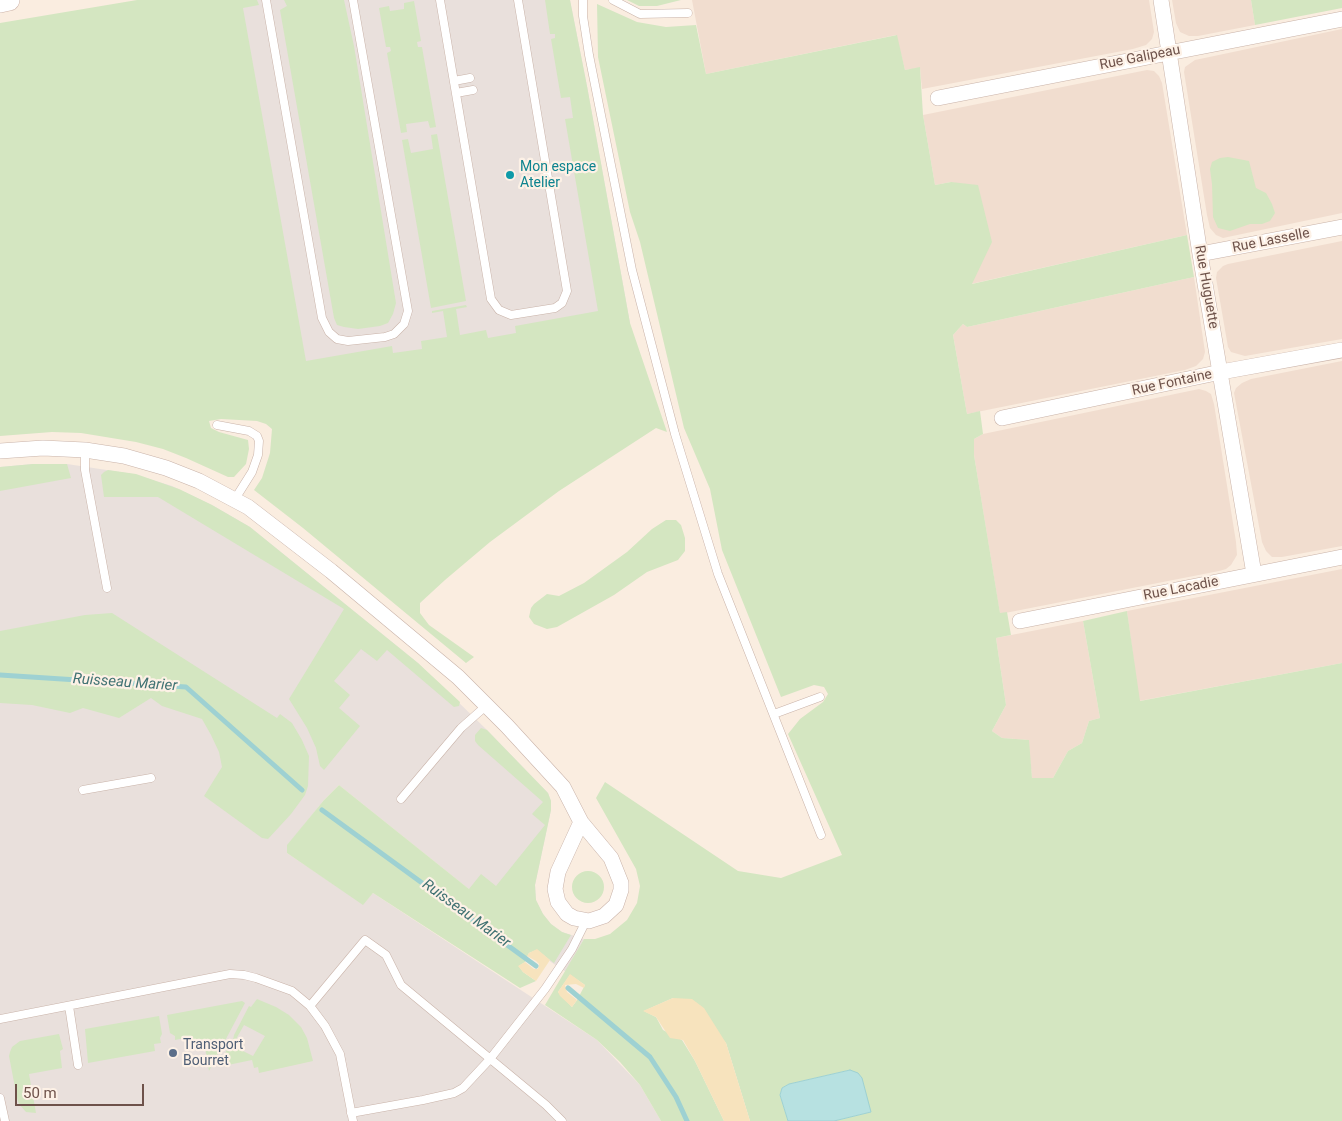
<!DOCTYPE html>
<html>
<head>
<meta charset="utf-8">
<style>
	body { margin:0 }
	#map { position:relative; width:1342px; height:1121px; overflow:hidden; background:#faede0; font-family:Roboto,sans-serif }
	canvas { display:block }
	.scale { position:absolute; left:15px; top:1084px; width:129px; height:22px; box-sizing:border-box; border:2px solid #6e524a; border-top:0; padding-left:6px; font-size:15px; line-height:18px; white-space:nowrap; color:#6e524a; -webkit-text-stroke:4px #fdf1e6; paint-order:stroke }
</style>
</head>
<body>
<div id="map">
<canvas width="1342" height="1121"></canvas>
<div class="scale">50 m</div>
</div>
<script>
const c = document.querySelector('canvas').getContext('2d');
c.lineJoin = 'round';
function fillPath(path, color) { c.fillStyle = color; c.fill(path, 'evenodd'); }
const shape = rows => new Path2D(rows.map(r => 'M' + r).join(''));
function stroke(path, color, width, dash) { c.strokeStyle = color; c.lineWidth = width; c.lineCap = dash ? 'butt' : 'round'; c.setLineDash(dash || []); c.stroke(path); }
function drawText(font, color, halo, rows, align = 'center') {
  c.font = font + ' Roboto,sans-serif'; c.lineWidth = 4.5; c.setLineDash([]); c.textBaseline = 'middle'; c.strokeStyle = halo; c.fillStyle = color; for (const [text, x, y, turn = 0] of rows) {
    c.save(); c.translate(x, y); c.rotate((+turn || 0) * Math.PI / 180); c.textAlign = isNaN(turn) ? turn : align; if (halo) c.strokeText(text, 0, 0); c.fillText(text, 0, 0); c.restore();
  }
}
fillPath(shape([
	[692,0,1149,0,1154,32,1152,39,1146,45,1133,49,922,89,920,68,905,70,896,35,706,74],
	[1172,0,1251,0,1255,25,1198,36,1189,36,1180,32,1176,23],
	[1342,29,1342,213,1223,238,1216,235,1210,228,1207,215,1184,72,1185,67,1195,60],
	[1147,70,1154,71,1159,76,1162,83,1187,235,971,284,951,182,935,185,923,115],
	[1342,241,1342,339,1245,356,1231,352,1228,347,1216,278,1217,272,1223,266,1228,264],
	[1194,277,1205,352,1203,359,1196,366,1185,370,967,414,953,335,963,324,967,327],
	[1342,361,1342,546,1282,557,1272,557,1266,551,1262,542,1234,393,1236,388,1242,383,1251,379],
	[1199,389,1206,391,1211,394,1214,404,1236,542,1237,555,1231,565,1226,569,1219,571,1000,614,974,455,974,439,983,434],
	[1342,569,1342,663,1139,701,1127,611],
	[1083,621,1100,718,1089,721,1082,743,1068,751,1053,778,1032,778,1028,740,1002,738,992,731,1006,705,996,638]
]), '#f1ddcf');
fillPath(shape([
	[235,0,570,0,587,86,630,323,300,381],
	[33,464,67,464,133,474,172,486,212,505,250,527,418,663,487,730,548,793,551,801,551,810,535,885,536,900,543,914,551,924,562,932,584,939,566,972,551,962,475,894,339,785,324,800,288,845,287,853,363,904,373,893,597,1040,640,1085,661,1121,0,1121,0,467]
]), '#e9e0dc');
fillPath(shape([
	[137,0,257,0,259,5,243,8,306,361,392,346,393,353,422,349,421,341,447,337,443,311,432,313,432,311,466,305,467,307,456,309,460,335,486,330,488,338,516,333,515,326,598,311,565,119,573,118,570,97,561,98,551,39,555,38,555,34,550,34,545,0,570,0,587,86,630,323,667,432,656,428,559,491,490,542,445,580,420,603,420,613,429,625,474,657,466,663,303,528,254,490,262,478,270,453,272,429,266,424,257,421,221,419,209,421,211,428,219,432,248,440,249,449,246,464,234,477,228,477,186,458,163,449,136,442,81,433,52,432,0,436,0,23],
	[284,0,344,0,354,46,396,303,393,314,388,323,380,326,358,329,344,327,337,325,334,318,280,10,287,6],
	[627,0,681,0,657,6,639,6],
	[1251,0,1342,0,1342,8,1255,25],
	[414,1,421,41,417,42,418,47,422,47,436,127,430,128,428,121,406,124,407,132,401,133,387,53,391,51,390,47,386,47,379,8,389,6,390,11,404,9,404,3],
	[597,4,637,22,666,27,696,25,706,74,897,35,905,70,920,67,923,115,935,185,951,182,978,185,992,242,972,284,1187,235,1194,277,967,327,963,324,953,335,967,414,980,411,983,434,974,439,974,455,1000,613,1007,612,1011,635,996,638,1006,705,992,731,1002,738,1029,740,1032,778,1053,778,1068,751,1082,743,1089,721,1100,718,1083,621,1127,611,1140,701,1342,663,1342,1121,834,1121,871,1112,850,1070,789,1084,782,1088,780,1095,788,1121,750,1121,726,1043,673,998,644,1011,656,1017,663,1030,682,1040,695,1061,724,1121,661,1121,640,1085,620,1062,597,1040,545,1005,584,939,595,939,610,934,627,920,637,903,640,886,636,869,596,798,605,782,738,871,781,878,842,855,788,734,800,719,823,702,828,694,824,687,814,685,781,697,722,550,710,489,684,428,640,242,630,212,598,57],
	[570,975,585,985,577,1000,572,1007,558,992],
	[437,134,466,301,431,308,402,140,408,139,411,153,433,149,431,135],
	[1228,157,1249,161,1256,188,1266,193,1272,204,1275,213,1270,221,1262,224,1250,224,1230,231,1218,228,1213,217,1212,184,1210,169,1212,162,1220,158],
	[33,464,67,464,71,478,0,491,0,467],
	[108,470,136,474,179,489,212,505,250,527,418,663,460,702,459,706,454,707,387,650,377,661,361,649,334,681,350,695,339,708,360,726,324,770,320,766,316,748,307,728,289,699,344,609,158,497,104,497,101,475,104,472],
	[666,520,676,520,681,525,685,538,685,551,678,560,647,572,614,595,557,627,547,629,534,624,529,617,531,608,534,604,547,594,559,596,584,583,627,552,652,529],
	[112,613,277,718,280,714,292,723,302,740,309,756,308,786,305,795,291,814,268,839,262,838,204,796,222,767,219,752,211,735,202,719,162,706,151,698,119,718,83,708,70,713,32,705,0,703,0,631,85,615],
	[481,728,487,730,548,793,551,801,551,810,535,885,536,900,543,914,551,924,562,932,571,935,554,963,537,950,529,953,525,962,519,966,523,972,536,981,520,988,373,893,363,905,287,853,287,845,324,800,339,785,469,889,481,874,496,886,545,825,532,814,543,802,478,745,475,741,475,735],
	'572 887a16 16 0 1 1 32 0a16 16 0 1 1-32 0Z',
	[257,999,276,1007,289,1015,301,1027,307,1038,313,1061,259,1073,258,1067,254,1068,252,1060,223,1066,221,1065,220,1062,229,1046,235,1047,253,1056,265,1036,244,1025,235,1041,233,1040,234,1035,249,1006,251,1007],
	[242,1001,245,1003,209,1071,204,1042,187,1045,185,1038,175,1040,175,1036,170,1033,167,1015],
	[159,1016,162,1034,160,1038,161,1043,154,1044,155,1051,88,1063,85,1029],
	[59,1034,63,1049,60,1051,62,1068,29,1074,36,1113,26,1112,19,1104,17,1098,9,1056,10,1052,12,1047,20,1041]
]), '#d4e6c1');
fillPath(shape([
	[537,949,550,960,536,981,523,972,518,966,525,962,534,969,538,969,539,964,536,961,527,956,529,953],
	[570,974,585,985,584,988,576,984,565,985,567,992,577,1000,572,1007,560,996,558,992],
	[673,998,692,999,704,1008,726,1043,750,1121,724,1121,695,1061,683,1040,670,1038,656,1017,643,1011]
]), '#f7e3bd');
const water = shape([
	[850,1070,858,1073,862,1078,871,1112,834,1121,788,1121,780,1095,782,1088,789,1084,850,1070]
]);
fillPath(water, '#b7e1e1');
stroke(water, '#9ed1d2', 1);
stroke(shape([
	[0,675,186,687,302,790],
	[322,810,536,966],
	[568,988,650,1057,676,1097,687,1121]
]), '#9ed1d2', 5);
const lane = shape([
	[266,0,322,318,329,332,337,339,348,341,385,337,394,334,404,324,408,311,353,0],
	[440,0,491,299,499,310,511,315,555,308,562,303,567,291,518,0],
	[583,0,583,16,589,55,632,270,675,434,718,574,821,835],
	[613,0,640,14,688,13],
	[454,81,470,78],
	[456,93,473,90],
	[217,425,249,431,257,436,259,441,258,455,252,472,235,499],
	[85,450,85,470,107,588],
	[774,714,820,697],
	[83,790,151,778],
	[401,799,461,728,487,705],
	[69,1006,78,1065],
	[310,1006,365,940,386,955,401,985,546,1105,562,1121],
	[0,1019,230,974,244,975,256,978,292,991,310,1006,325,1026,340,1054,353,1121],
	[0,1098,5,1121],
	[351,1113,423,1100,454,1093,463,1088,490,1059,545,989,572,949,586,921]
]);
const street = shape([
	[1161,0,1200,254,1254,574],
	[938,98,1342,19],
	[1200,254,1342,227],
	[1002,418,1221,372,1342,350],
	[0,451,43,448,85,450,124,456,166,468,199,481,248,507,331,571,458,677,507,726,563,787,581,822,611,858,621,883,621,890,616,905,604,916,589,921,574,918,567,914,558,902,555,889,558,872,581,822],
	[1020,621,1342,557]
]);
const secondary = shape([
	[0,2,9,0]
]);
stroke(lane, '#c9b3a9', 9);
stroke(street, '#c9b3a9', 16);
stroke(secondary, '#ceb4a9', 22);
stroke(lane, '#fff', 8);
stroke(street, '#fff', 15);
stroke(secondary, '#fff', 21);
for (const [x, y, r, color] of [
	[510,175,5,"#0f9aa8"],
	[173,1053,5,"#5c6f8a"]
]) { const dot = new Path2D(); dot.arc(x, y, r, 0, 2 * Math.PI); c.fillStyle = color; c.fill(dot); stroke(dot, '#fdf1e6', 2); }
drawText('14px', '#6e524a', '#fdf1e6', [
	["Rue Galipeau",1140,58,-11],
	["Rue Lasselle",1271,241,-11],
	["Rue Huguette",1206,287,80],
	["Rue Fontaine",1172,383,-12],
	["Rue Lacadie",1181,589,-11]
]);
drawText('14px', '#0d838f', '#fdf1e6', [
	["Mon espace",520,167],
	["Atelier",520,183]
], 'left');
drawText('14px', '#4e5e75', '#fdf1e6', [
	["Transport",183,1045],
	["Bourret",183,1061]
], 'left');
drawText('italic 15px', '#407273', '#fdf1e6', [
	["Ruisseau Marier",125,683,4],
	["Ruisseau Marier",466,914,36]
]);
</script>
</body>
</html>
